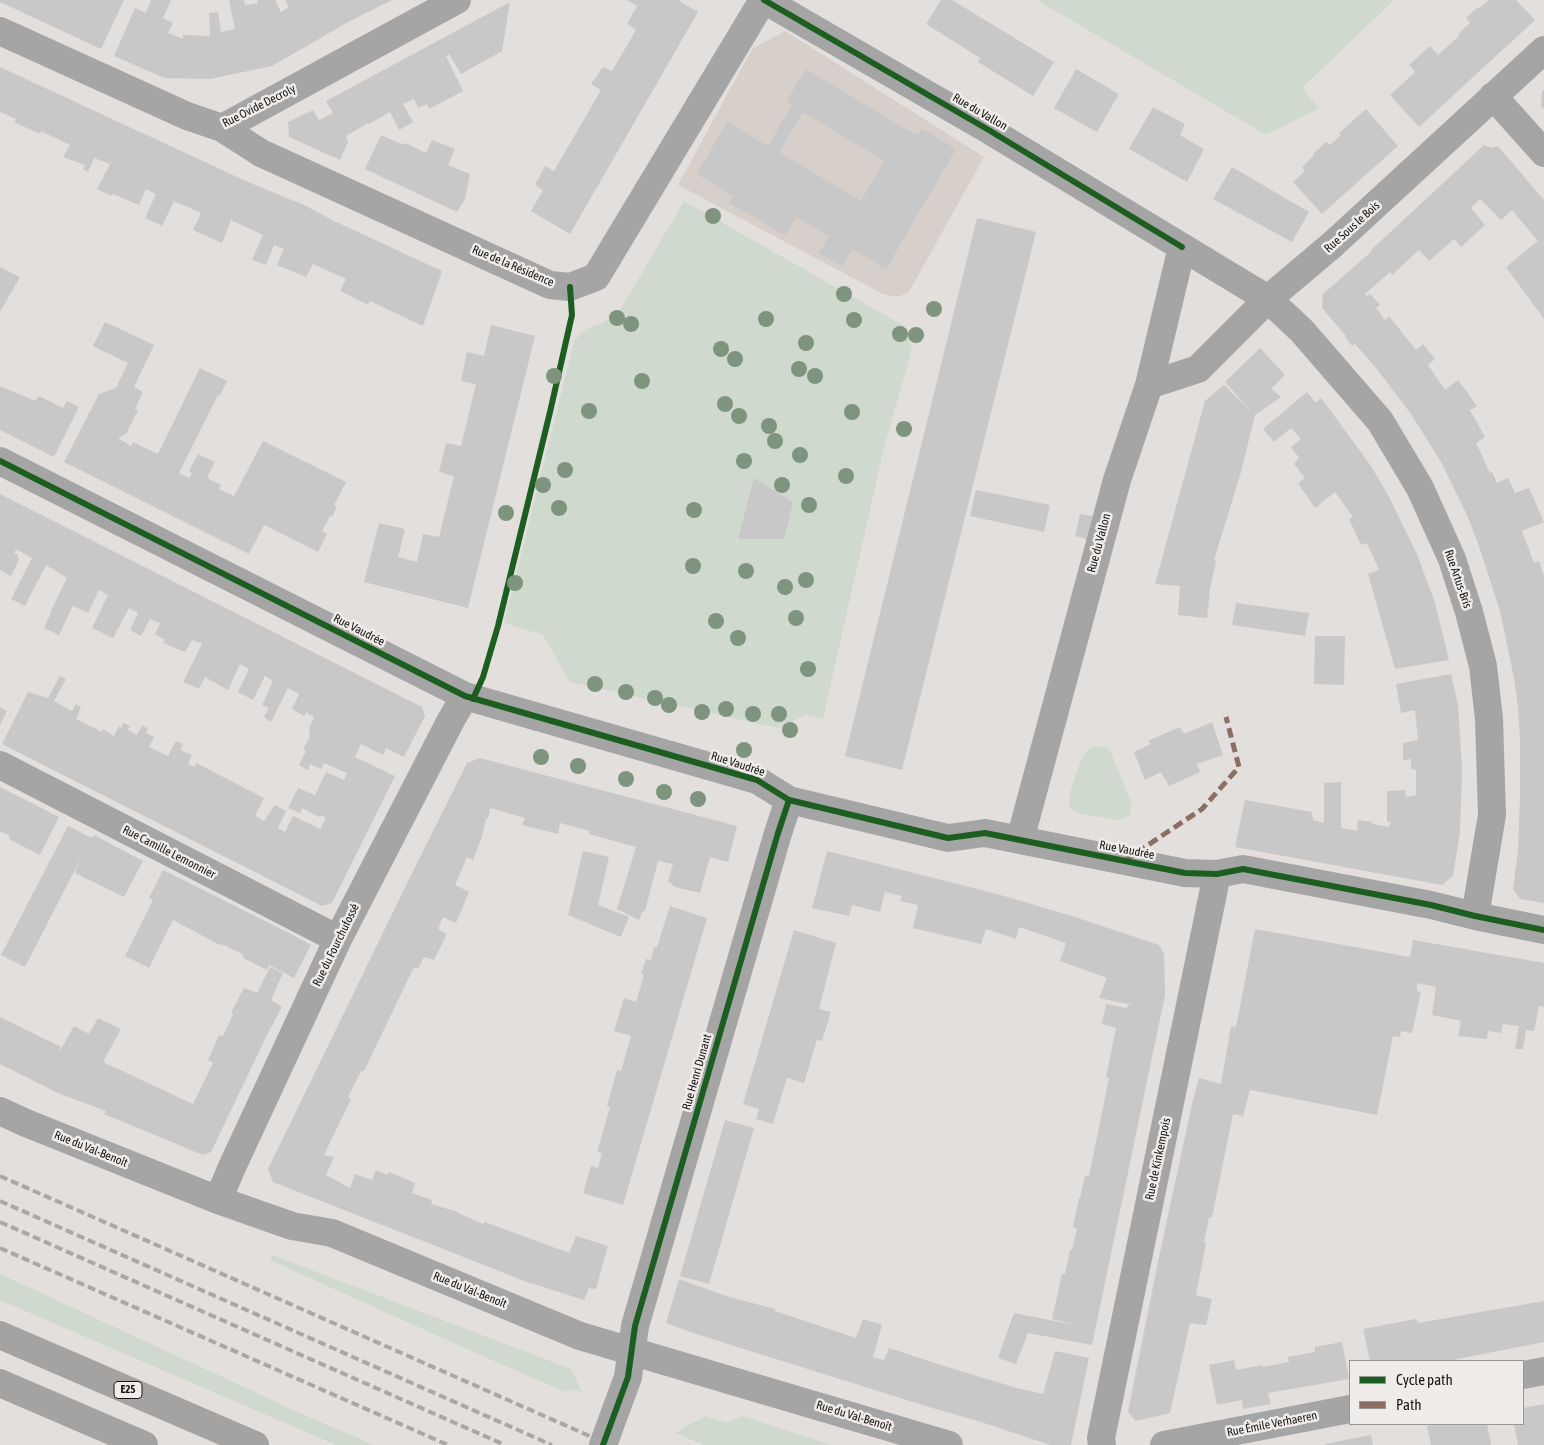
<!DOCTYPE html>
<html>
<head>
<meta charset="utf-8">
<style>
	body { margin:0 }
	#map { position:relative; width:1544px; height:1445px; overflow:hidden; background:#e2dfdd; font-family:"Asap Condensed",sans-serif }
	canvas { display:block }
	.legend { position:absolute; left:1349px; top:1360px; width:175px; height:65px; box-sizing:border-box; background:#f0ece9; border:1px solid #9a9795; margin:0; padding:6px 9px; list-style:none; font-size:15px; color:#181716 }
	.legend li { display:flex; align-items:center; gap:10px; height:25px }
	.legend b { width:25px; border:1px solid #9a9795 }
</style>
</head>
<body>
<div id="map">
<canvas width="1544" height="1445"></canvas>
<ul class="legend">
<li><b style="height:6px;background:#1b5e20"></b>Cycle path</li>
<li><b style="height:6px;background:#8d6e63"></b>Path</li>
</ul>
</div>
<script>
const c = document.querySelector('canvas').getContext('2d');
c.lineJoin = 'round';
function fillPath(path, color) { c.fillStyle = color; c.fill(path, 'evenodd'); }
const shape = rows => new Path2D(rows.map(r => 'M' + r).join(''));
function stroke(path, color, width, dash) { c.strokeStyle = color; c.lineWidth = width; c.lineCap = dash ? 'butt' : 'round'; c.setLineDash(dash || []); c.stroke(path); }
function drawText(font, color, halo, rows, align = 'center') {
  c.font = font + ' "Asap Condensed",sans-serif'; c.lineWidth = 5; c.setLineDash([]); c.textBaseline = 'middle'; c.strokeStyle = halo; c.fillStyle = color; for (const [text, x, y, turn = 0] of rows) {
    c.save(); c.translate(x, y); c.rotate((+turn || 0) * Math.PI / 180); c.textAlign = isNaN(turn) ? turn : align; if (halo) c.strokeText(text, 0, 0); c.fillText(text, 0, 0); c.restore();
  }
}
fillPath(shape([
	[785,31,984,157,909,292,898,297,883,294,678,185,752,49]
]), '#d7cfca');
fillPath(shape([
	[1037,0,1394,0,1302,88,1319,108,1266,135],
	[684,201,904,326,912,349,884,447,823,719,805,715,779,728,570,682,543,635,504,623,574,342,580,334,588,328,601,324,618,314],
	[1097,746,1107,748,1110,751,1132,804,1130,815,1120,820,1081,814,1072,810,1069,805,1070,792,1080,762,1085,753,1091,747],
	[272,1255,571,1369,582,1392,572,1389,565,1392,469,1350,270,1260],
	[0,1274,300,1413,374,1445,336,1445,0,1300],
	[705,1416,728,1423,741,1416,832,1445,704,1445,675,1433]
]), '#d0d9ce');
fillPath(shape([
	[0,0,124,0,101,49,0,2],
	[151,0,171,0,163,18,173,23,168,33,183,39,183,35,210,36,209,13,218,12,221,32,235,29,229,0,244,0,245,5,258,3,257,0,275,0,281,12,289,7,285,0,392,0,350,21,272,66,210,79,164,78,114,56,135,8,146,13],
	[627,0,678,0,698,12,570,234,531,211,543,190,535,185,545,166,554,171,601,90,591,84,603,67,612,71,636,30,627,24,637,6],
	[941,0,952,0,1054,62,1033,96,978,62,980,58,926,24],
	[1489,0,1516,0,1535,20,1419,127,1390,95,1415,72,1409,65,1430,46,1438,55,1459,36,1458,34,1470,23,1466,18,1478,7,1479,8],
	[510,2,502,51,461,74,449,54,446,56,463,91,429,109,427,104,418,108,414,99,403,104,413,122,399,130,390,112,369,124,368,123,346,136,348,142,340,160,289,137,288,122,313,110,319,120,333,113,326,101],
	[0,67,248,182,304,205,334,221,442,271,423,326,370,301,368,305,340,291,346,279,313,264,306,277,277,265,284,249,274,245,266,265,252,260,263,235,231,220,222,243,193,230,201,213,174,201,162,226,145,218,156,194,146,189,139,205,113,194,111,196,97,189,110,164,94,158,88,172,83,169,85,165,63,157,70,145,41,131,40,134,14,122,16,119,0,112],
	[806,69,904,128,918,135,922,128,956,149,886,269,852,249,842,266,819,253,829,236,796,217,785,235,729,203,733,196,697,174,727,122,768,146,792,105,786,102],
	[803,112,884,161,861,201,779,152],
	[1076,69,1119,94,1097,132,1054,108],
	[1544,89,1544,109,1541,106,1542,91],
	[1153,107,1185,124,1180,135,1204,149,1187,182,1129,149],
	[1366,109,1398,146,1322,214,1293,182,1305,171,1302,167,1314,155,1313,154,1326,142,1330,145,1341,135,1339,133],
	[381,135,404,145,405,143,426,153,432,140,455,149,448,165,470,174,465,199,457,212,365,169],
	[1484,145,1491,148,1498,146,1544,200,1544,319,1506,267,1538,241,1512,210,1501,220,1480,199,1471,208,1485,225,1461,247,1454,239,1429,261,1419,250,1392,275,1390,272,1365,294,1367,296,1370,294,1380,305,1376,308,1385,320,1389,316,1416,350,1423,344,1435,359,1428,365,1445,390,1458,380,1477,406,1470,410,1485,437,1476,443,1490,473,1492,472,1497,483,1508,478,1515,493,1529,488,1544,522,1522,531,1534,563,1539,561,1544,576,1544,903,1520,899,1513,889,1518,851,1520,797,1520,738,1518,707,1514,678,1500,611,1479,546,1467,515,1441,462,1411,414,1376,368,1355,344,1352,346,1345,337,1346,336,1322,308,1323,294,1372,251,1371,250],
	[1232,167,1309,212,1292,242,1213,199],
	[977,218,1036,232,902,770,845,756],
	[0,267,20,277,0,312],
	[105,322,154,345,134,387,143,392,135,409,138,410,126,434,118,438,131,446,133,442,158,454,200,368,227,381,220,396,218,395,179,473,189,478,192,473,189,471,198,454,215,462,207,478,221,485,219,489,234,496,263,441,346,482,334,505,337,507,332,517,330,516,322,531,327,534,318,552,264,525,249,554,64,462,99,394,116,388,128,363,93,346],
	[491,325,535,336,468,608,364,582,379,523,405,529,398,557,417,562,423,534,439,537,454,476,439,472,446,443,461,446,476,384,461,381,467,352,484,356],
	[1260,348,1285,375,1271,389,1281,397,1255,415,1241,472,1214,560,1216,561,1210,589,1207,618,1178,615,1180,586,1155,584,1205,401,1224,385,1251,411,1225,382],
	[0,386,35,401,39,396,63,408,67,401,79,407,54,457,0,430],
	[1307,392,1316,403,1321,398,1333,414,1371,466,1388,495,1417,554,1435,603,1449,660,1395,669,1368,574,1379,570,1367,543,1361,545,1349,519,1353,517,1335,492,1315,508,1298,483,1305,478,1294,464,1299,458,1291,447,1301,439,1291,428,1274,442,1263,429],
	[754,478,793,502,784,539,738,539],
	[976,490,1050,505,1044,532,970,516],
	[0,494,422,707,425,716,404,757,386,748,383,755,361,744,355,757,395,776,332,903,322,906,2,744,28,692,48,698,60,676,66,679,54,701,72,711,76,704,81,707,76,719,102,732,103,729,114,736,119,726,121,728,123,723,130,726,128,730,137,735,142,726,148,728,146,733,154,737,149,747,168,756,176,741,183,744,180,750,192,755,188,764,195,767,196,763,264,798,255,816,264,821,275,805,286,811,278,828,285,832,293,816,320,829,326,818,322,815,319,817,302,808,300,813,288,808,298,788,315,795,326,772,344,780,347,773,324,763,321,769,310,764,308,770,299,765,306,751,303,750,310,736,309,728,314,717,306,712,304,716,292,709,299,694,288,688,271,722,264,717,269,708,262,705,273,681,265,676,253,700,238,692,249,669,240,664,228,690,205,677,199,689,183,682,202,644,192,640,185,652,163,643,165,640,155,634,160,623,150,619,141,636,130,630,138,613,129,608,113,638,92,628,108,595,99,590,88,613,73,606,59,635,44,628,51,613,50,613,67,578,46,565,25,606,11,599,32,558,16,549,14,554,17,554,19,560,11,576,0,570],
	[1080,514,1093,516,1087,539,1075,536],
	[1236,603,1309,613,1305,636,1232,625],
	[1315,636,1345,636,1344,685,1314,684],
	[1451,674,1458,705,1462,768,1460,832,1453,876,1442,885,1235,847,1245,800,1312,812,1313,820,1324,823,1324,783,1341,782,1341,828,1357,831,1358,820,1372,822,1372,824,1389,827,1391,822,1387,822,1387,791,1405,790,1406,797,1416,795,1416,770,1411,769,1411,759,1403,760,1403,743,1418,740,1415,710,1401,713,1396,684],
	[0,707,7,711,0,725],
	[1212,722,1223,755,1197,764,1200,772,1169,786,1161,772,1145,780,1134,752,1151,744,1148,741,1180,727,1184,734],
	[480,758,737,826,728,862,710,857,700,893,675,887,668,881,673,864,658,861,645,911,642,912,639,920,617,909,636,847,589,834,590,831,560,823,558,834,522,825,525,818,490,808,488,819,486,818,482,837,473,860,467,857,455,885,469,892,456,923,443,917,438,929,447,934,434,960,424,957,418,969,414,967,364,1071,361,1071,348,1097,351,1099,324,1155,334,1157,326,1175,350,1188,355,1174,372,1180,376,1170,387,1175,389,1172,415,1183,412,1193,432,1200,431,1204,458,1212,458,1213,483,1224,485,1222,569,1253,576,1236,608,1246,596,1289,589,1288,584,1300,527,1282,273,1182,268,1169,416,865,467,763],
	[0,787,59,817,40,855,9,839,10,836,0,831],
	[68,826,92,838,94,835,143,861,124,897,75,873,81,858,25,967,1,955],
	[583,851,609,857,598,905,629,917,621,937,568,915],
	[827,851,997,894,1075,917,1159,945,1164,954,1165,995,1092,1345,1028,1333,1016,1364,998,1358,1014,1313,1080,1326,1052,1319,1062,1274,1065,1274,1070,1250,1072,1250,1077,1228,1073,1227,1079,1198,1080,1198,1085,1176,1089,1176,1109,1078,1106,1077,1116,1028,1102,1024,1106,1004,1127,1008,1128,1005,1133,1005,1099,998,1107,978,1060,961,1066,943,1019,927,1016,939,986,929,981,944,913,928,918,905,900,901,902,896,885,892,880,912,852,905,849,916,812,908],
	[163,870,287,932,311,945,294,978,269,965,267,970,243,958,244,955,221,944,220,945,173,920,149,968,125,956,153,900,149,898],
	[670,906,707,918,623,1205,583,1193,591,1166,598,1168,602,1153,597,1152,610,1107,607,1106,617,1070,621,1071,631,1036,614,1031,624,998,636,1002,644,975,641,974,646,959,651,960,654,947,657,947],
	[1255,929,1410,957,1413,940,1544,963,1544,1007,1539,1006,1534,1031,1526,1030,1523,1049,1515,1049,1519,1026,1503,1024,1501,1033,1488,1031,1487,1039,1458,1036,1461,1021,1432,1015,1436,987,1417,983,1417,991,1421,992,1412,1033,1401,1031,1400,1037,1393,1036,1377,1115,1250,1090,1243,1116,1233,1114,1212,1217,1209,1218,1204,1242,1206,1243,1196,1295,1212,1299,1206,1325,1190,1323,1170,1413,1136,1421,1128,1412,1158,1262,1192,1104,1199,1078,1221,1084,1231,1026,1236,1027],
	[794,930,836,943,819,1009,831,1012,822,1041,817,1040,804,1083,787,1078,773,1124,756,1119,759,1109,743,1104],
	[270,967,283,973,271,1000,282,1007,269,1031,211,1152,203,1155,104,1114,106,1111,58,1093,0,1064,0,1017,61,1047,59,1053,74,1026,89,1034,98,1018,121,1029,103,1062,193,1104,213,1063,208,1060,219,1035,223,1036,233,1014,231,1013,244,988,257,993],
	[725,1120,754,1128,709,1284,680,1276],
	[679,1279,726,1296,775,1309,775,1311,856,1338,863,1319,882,1325,873,1357,884,1360,889,1348,944,1366,1017,1388,1043,1394,1055,1351,1089,1358,1071,1445,1050,1445,978,1421,929,1407,693,1333,666,1323],
	[1544,1301,1544,1342,1447,1361,1370,1361,1363,1329,1416,1319,1418,1323],
	[1342,1342,1349,1379,1268,1393,1271,1404,1243,1409,1242,1400,1217,1405,1209,1365,1234,1360,1236,1370,1262,1365,1263,1367,1289,1362,1288,1357,1315,1352,1315,1347],
	[1544,1404,1544,1445,1518,1445,1514,1424,1523,1424,1523,1408],
	[1440,1424,1487,1424,1491,1445,1431,1445,1427,1426],
	[1371,1435,1373,1445,1325,1445,1325,1444]
]), '#c9c8c8');
stroke(shape([
	[764,0,987,129,1268,299,1302,331,1380,421,1420,488,1452,559,1469,612,1483,666,1489,719,1492,815,1475,916],
	[0,31,187,116,222,128,457,0],
	[1493,96,1544,153],
	[222,128,261,153,550,285,570,287,596,277,763,0],
	[1149,385,1198,369,1268,299,1332,245,1544,50],
	[0,461,465,696,757,780,789,800,948,838,985,833,1185,873,1217,874,1243,869,1431,905,1475,916,1544,930],
	[0,765,338,939],
	[1020,840,1117,480,1149,385,1182,247],
	[0,1111,26,1123,218,1200,292,1226,332,1233,580,1336,949,1445],
	[218,1200,232,1167,338,939,451,720,465,696],
	[1523,1375,1544,1371],
	[603,1445,628,1377,635,1326,778,833,789,800],
	[1102,1445,1101,1438,1217,874],
	[1164,1445,1350,1409]
]), '#a6a5a5', 28);
stroke(shape([
	[0,1335,255,1445],
	[0,1383,144,1445]
]), '#a5a3a2', 28);
stroke(shape([
	[0,1176,610,1445],
	[0,1201,552,1445],
	[0,1222,505,1445],
	[0,1248,448,1445]
]), '#a9a8a6', 4, [8, 4]);
stroke(shape([
	[1124,861,1202,809,1239,767,1226,717]
]), '#8d6e63', 5, [10, 5]);
stroke(shape([
	[764,0,987,129,1182,247],
	[0,461,465,696,757,780,789,800,948,838,985,833,1185,873,1217,874,1243,869,1431,905,1475,916,1544,930],
	[473,699,483,677,498,626,550,412,572,315,570,287],
	[603,1445,628,1377,635,1326,778,833,789,800]
]), '#1b5e20', 6);
c.fillStyle = '#7e947e';
for (const [x, y] of [
	[713,216],
	[844,294],
	[934,309],
	[617,318],
	[766,319],
	[854,320],
	[631,324],
	[900,334],
	[916,335],
	[806,343],
	[721,349],
	[735,359],
	[799,369],
	[554,376],
	[815,376],
	[642,381],
	[725,404],
	[589,411],
	[852,412],
	[739,416],
	[769,426],
	[904,429],
	[775,441],
	[800,455],
	[744,461],
	[565,470],
	[846,476],
	[543,485],
	[782,485],
	[809,505],
	[559,508],
	[694,510],
	[506,513],
	[693,566],
	[746,571],
	[806,580],
	[515,583],
	[785,587],
	[796,618],
	[716,621],
	[738,638],
	[808,669],
	[595,684],
	[626,692],
	[655,698],
	[669,705],
	[726,709],
	[702,712],
	[753,714],
	[779,714],
	[790,730],
	[744,750],
	[541,757],
	[578,766],
	[626,779],
	[664,792],
	[698,799]
]) { c.beginPath(); c.arc(x, y, 8, 0, 2 * Math.PI); c.fill(); }
for (const [x, y, w] of [
	[128,1390,28]
]) { const box = new Path2D(); box.roundRect(x - w / 2, y - 8.5, w, 17, 4); c.fillStyle = '#f0ece9'; c.fill(box); stroke(box, '#181716', 1); }
drawText('bold 11px', '#181716', null, [
	["E25",128,1390]
]);
drawText('12px', '#181716', '#f0ece9', [
	["Rue Ovide Decroly",259,106,-27],
	["Rue du Vallon",980,112,30],
	["Rue Sous le Bois",1352,227,-42],
	["Rue de la Résidence",513,266,23],
	["Rue du Vallon",1099,543,-75],
	["Rue Artus-Bris",1458,579,71],
	["Rue Vaudrée",359,630,27],
	["Rue Vaudrée",738,764,18],
	["Rue Vaudrée",1127,850,11],
	["Rue Camille Lemonnier",169,852,27],
	["Rue du Fourchufossé",336,945,-64],
	["Rue Henri Dunant",697,1072,-74],
	["Rue du Val-Benoît",91,1149,22],
	["Rue de Kinkempois",1158,1159,-78],
	["Rue du Val-Benoît",470,1290,22],
	["Rue du Val-Benoît",854,1416,17],
	["Rue Émile Verhaeren",1272,1424,-11]
]);
</script>
</body>
</html>
